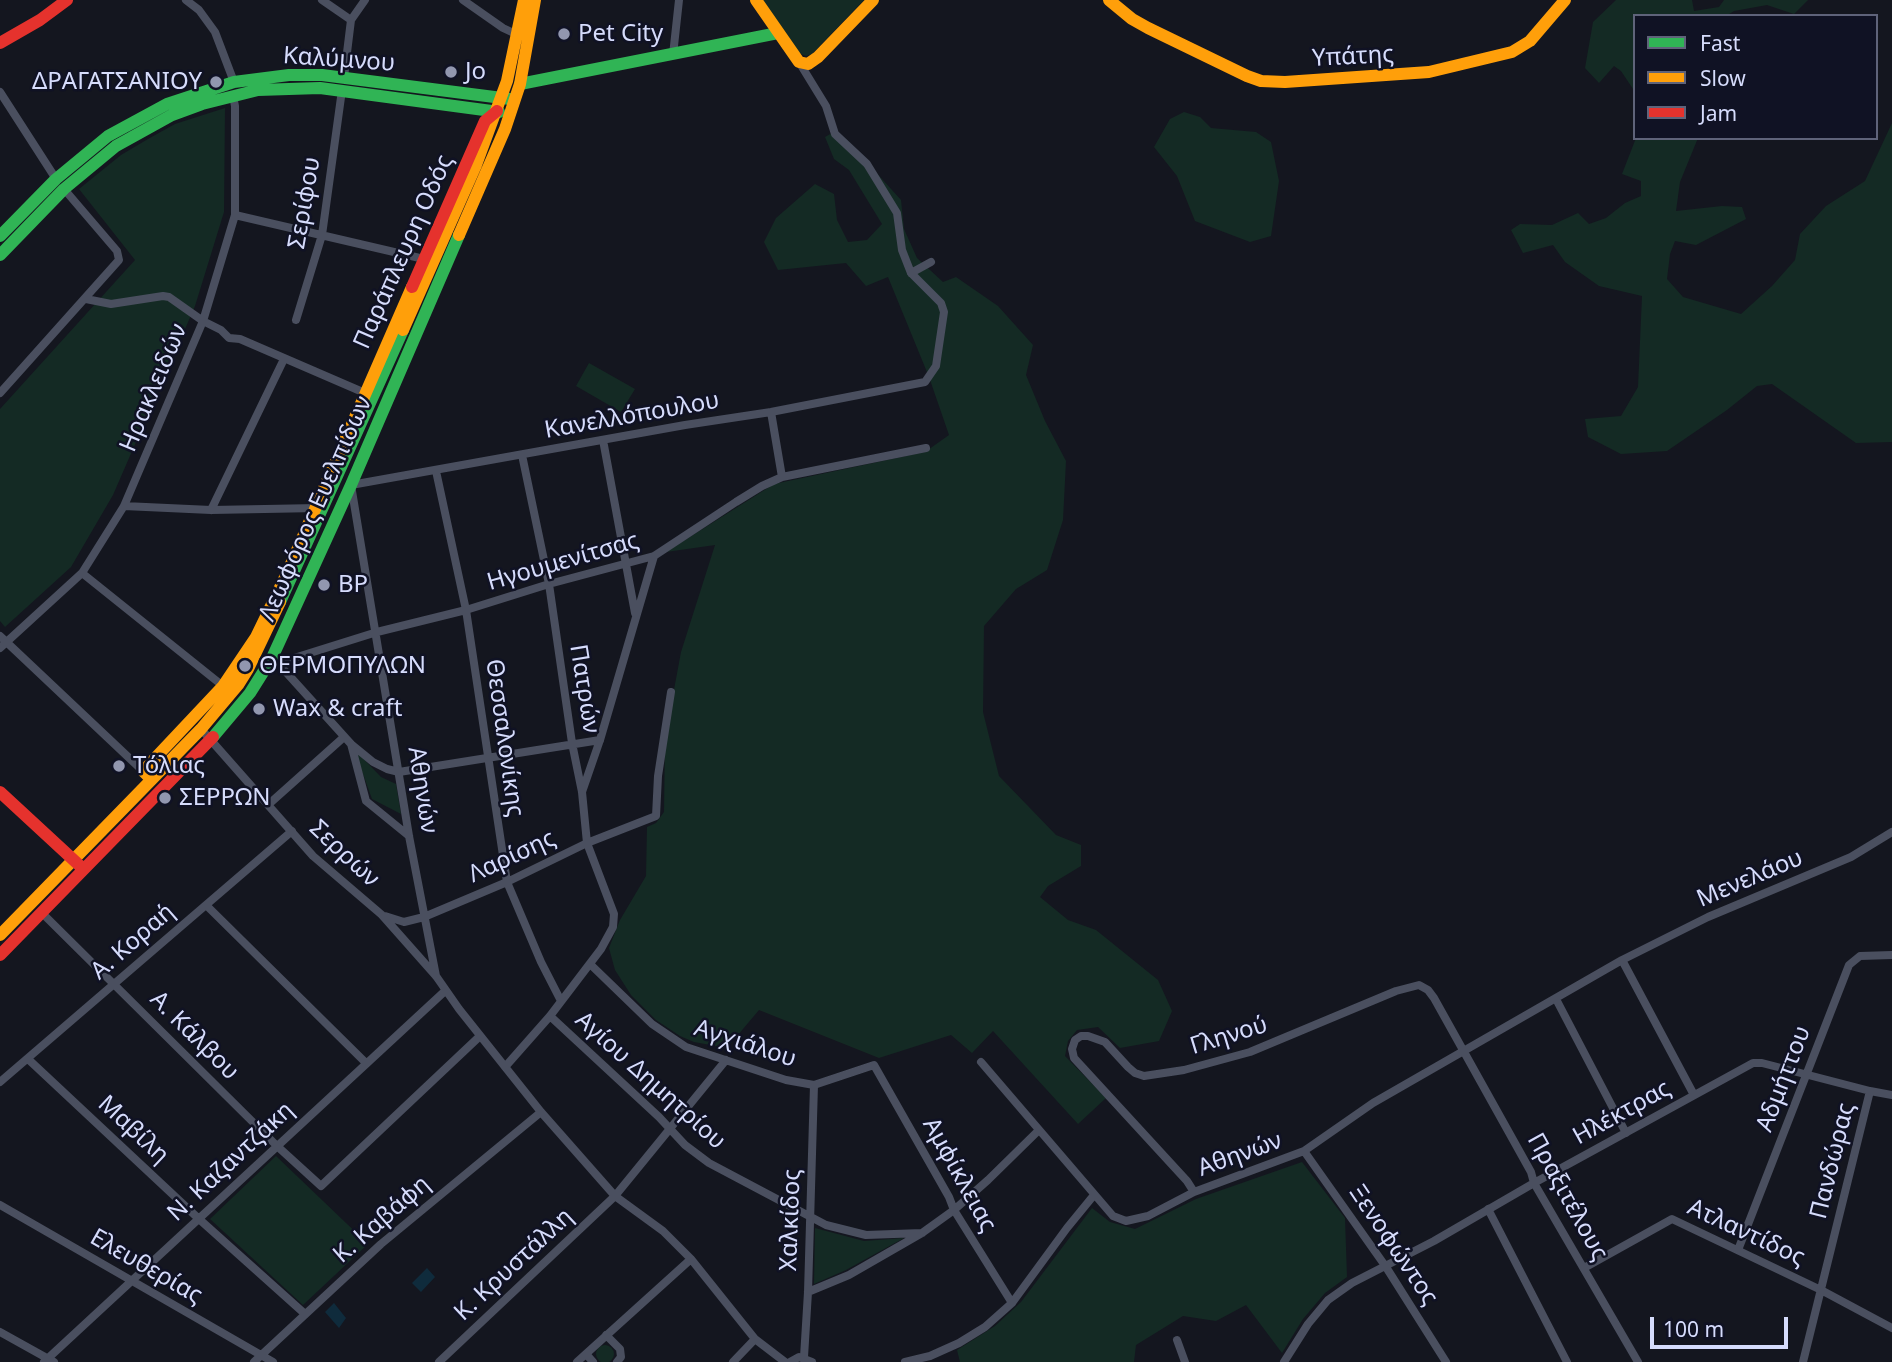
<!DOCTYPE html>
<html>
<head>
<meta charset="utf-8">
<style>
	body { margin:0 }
	#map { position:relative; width:1892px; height:1362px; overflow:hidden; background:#14161f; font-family:"Noto Sans",sans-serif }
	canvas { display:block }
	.legend { position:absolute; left:1633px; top:14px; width:245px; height:126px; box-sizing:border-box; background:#101224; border:2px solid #5f637a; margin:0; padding:9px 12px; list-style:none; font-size:21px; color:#d6dcfc }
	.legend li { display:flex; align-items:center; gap:14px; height:35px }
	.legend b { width:35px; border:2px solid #5f637a }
	.scale { position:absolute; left:1650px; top:1317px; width:138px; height:32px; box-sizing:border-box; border:4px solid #d6dcfc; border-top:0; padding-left:9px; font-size:21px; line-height:24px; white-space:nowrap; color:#d6dcfc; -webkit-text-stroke:5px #101224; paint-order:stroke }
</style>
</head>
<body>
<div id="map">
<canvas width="1892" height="1362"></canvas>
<ul class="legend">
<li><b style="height:9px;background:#30b455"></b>Fast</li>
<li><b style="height:9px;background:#ff9f0a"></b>Slow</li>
<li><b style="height:9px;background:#e5322d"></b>Jam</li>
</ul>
<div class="scale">100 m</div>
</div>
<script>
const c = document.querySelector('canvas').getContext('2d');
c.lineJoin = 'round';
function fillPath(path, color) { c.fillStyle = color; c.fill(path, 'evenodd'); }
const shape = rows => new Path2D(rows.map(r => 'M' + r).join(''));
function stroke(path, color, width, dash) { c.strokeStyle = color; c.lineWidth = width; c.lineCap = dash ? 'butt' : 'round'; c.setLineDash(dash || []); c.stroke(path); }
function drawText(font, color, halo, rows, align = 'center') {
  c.font = font + ' "Noto Sans",sans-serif'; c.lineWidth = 5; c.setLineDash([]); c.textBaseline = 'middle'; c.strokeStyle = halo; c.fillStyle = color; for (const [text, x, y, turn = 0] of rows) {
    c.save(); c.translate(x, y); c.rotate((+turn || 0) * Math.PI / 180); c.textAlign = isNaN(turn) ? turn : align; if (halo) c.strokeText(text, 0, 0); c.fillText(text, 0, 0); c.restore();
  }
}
fillPath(shape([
	[763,0,864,0,812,54,806,56,799,53],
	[1616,0,1692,0,1694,11,1719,7,1724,0,1808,0,1794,14,1767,5,1734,11,1726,16,1635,16,1635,92,1621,71,1614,66,1599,83,1585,68,1593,22],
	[225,108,224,212,195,306,113,495,71,567,5,627,0,621,0,409,135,260,79,189,121,155,148,139,175,124],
	[1184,112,1200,117,1211,128,1256,132,1271,142,1279,181,1271,236,1250,242,1195,221,1177,176,1154,147,1170,119],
	[1892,123,1892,442,1856,443,1772,384,1757,386,1727,410,1667,451,1621,454,1588,437,1585,419,1621,416,1638,387,1642,296,1599,286,1565,262,1553,245,1523,253,1511,230,1520,224,1552,225,1578,213,1589,224,1606,218,1625,203,1641,196,1641,181,1622,174,1636,138,1698,138,1680,182,1676,211,1722,206,1742,207,1746,219,1696,245,1675,241,1670,254,1667,279,1683,297,1741,314,1772,286,1795,260,1800,234,1826,206,1865,181],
	[832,133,846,139,901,200,904,229,917,258,943,282,956,277,998,306,1033,345,1026,375,1045,421,1066,461,1063,520,1047,570,1016,589,984,626,983,712,999,776,1056,835,1081,845,1081,866,1048,886,1040,897,1068,920,1096,930,1158,980,1172,1011,1159,1041,1120,1048,1098,1027,1077,1030,1068,1041,1065,1056,1106,1098,1078,1124,993,1031,972,1053,951,1035,879,1058,759,1010,727,1048,694,1042,680,1036,656,1020,631,995,615,970,609,948,620,920,646,876,647,827,656,823,664,812,665,738,681,652,715,545,666,552,774,484,925,452,949,435,929,377,888,277,866,286,846,263,778,270,764,242,776,218,815,184,834,194,837,220,848,242,867,240,882,224,849,170,834,159,825,137],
	[589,363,635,389,621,412,576,386],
	[354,749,381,777,396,784,401,814,372,799],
	[276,1156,368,1244,303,1305,210,1219],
	[1302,1162,1345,1218,1347,1277,1325,1293,1303,1319,1282,1353,1246,1305,1216,1321,1183,1316,1136,1345,1134,1362,960,1362,957,1350,995,1326,1021,1302,1092,1208,1110,1222,1135,1229,1196,1199],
	[815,1228,864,1241,904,1238,846,1270,814,1284],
	'596 1354a9 9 0 1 1 18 0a9 9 0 1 1-18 0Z'
]), '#142a24');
fillPath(shape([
	[427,1268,435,1277,421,1292,412,1283],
	[334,1303,346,1318,339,1328,325,1312]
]), '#0f2b3c');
stroke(shape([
	[186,0,199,10,215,32,234,82],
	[322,0,351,20],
	[463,0,503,28,518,35],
	[673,55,679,0],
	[799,62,826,106,835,134,867,164,897,213,902,250,911,273],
	[344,77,351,20,365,0],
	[0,92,56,179],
	[235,215,424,259],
	[86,299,111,304,163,296,169,297,203,321,221,330,229,338,240,339,365,393],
	[296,320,322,235,342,90],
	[0,393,119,260,117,251,64,189],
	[771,412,782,477],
	[603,440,635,613],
	[436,471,466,610,507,882,541,962,561,1001],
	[124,506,211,510,318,508],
	[211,510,284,359],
	[82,573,223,686],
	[0,636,143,771],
	[0,648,82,573,124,506,203,321,235,215,235,106,233,96],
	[276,661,351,744,373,762,387,769,399,772,600,740],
	[278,663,377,632,466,610,549,584,654,556,736,502,762,486,782,477,926,448],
	[201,729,313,856,382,915,436,976,459,1009,541,1112,615,1196,663,1231,691,1259,755,1339,785,1362],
	[351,744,366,801,409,836],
	[582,792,600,740,654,556],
	[269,804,344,737],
	[206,905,366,1063],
	[41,912,277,1146,321,1186,480,1036],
	[385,916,404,922,424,917,507,882,587,843,656,816,658,776,671,692],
	[1622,960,1694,1095],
	[590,964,652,1024,686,1047,786,1080,814,1085,874,1065,949,1197,954,1210,1012,1303],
	[436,976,409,836,351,485,685,425,771,412,925,382,936,366,944,312,941,303,911,273,931,262],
	[1556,999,1626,1133],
	[550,1016,659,1117,685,1145,709,1163,826,1225,866,1235,922,1233],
	[28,1059,199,1219,305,1314],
	[981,1062,1113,1216,1126,1221,1148,1216,1194,1192,1304,1151,1373,1103,1622,960,1708,917,1851,857,1892,832],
	[505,1067,550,1016,601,949,613,927,614,914,587,843,582,792,572,743,549,584,522,455],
	[0,1082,292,831],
	[1304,1151,1386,1267,1446,1362],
	[1194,1192,1187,1181,1074,1058,1072,1049,1075,1040,1081,1036,1088,1036,1105,1042,1128,1067,1135,1073,1144,1076,1184,1070,1250,1052,1396,991,1419,985,1428,990,1434,998,1531,1172,1534,1183,1638,1362],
	[0,1205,273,1362],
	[1488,1209,1567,1362],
	[1738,1250,1849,965,1860,956,1892,955],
	[1584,1268,1672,1219,1821,1290,1892,1328],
	[808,1292,849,1275,922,1233,954,1210,988,1180,1039,1130],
	[0,1332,54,1362],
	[606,1335,620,1349,621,1357,617,1362],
	[1177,1340,1185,1362],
	[586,1354,593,1362],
	[804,1357,808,1292,814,1085],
	[44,1362,445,991],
	[254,1362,381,1244,541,1112],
	[439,1362,615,1196,726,1060],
	[577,1362,691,1259],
	[733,1362,755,1339],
	[790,1362,799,1357,812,1362],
	[905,1362,930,1356,959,1343,985,1327,1012,1303,1067,1228,1094,1195],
	[1284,1362,1308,1324,1328,1300,1352,1283,1434,1241,1534,1183,1753,1063,1762,1063,1870,1091,1892,1095],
	[1803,1362,1870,1091]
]), '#4a4f5f', 8);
stroke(shape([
	[520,84,778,33],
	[0,236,56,179,108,136,167,104,234,82,289,75,322,75,510,99],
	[0,255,64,189,116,146,172,115,202,104,258,90,320,88,499,112],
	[280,602,403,330],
	[213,737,250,693,272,658,351,485,459,235]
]), '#30b455', 12);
stroke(shape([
	[756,0,799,62,808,64,818,57,873,0],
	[1109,0,1132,19,1148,28,1247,76,1261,81,1285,82,1429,72,1512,52,1530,41,1565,0],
	[459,235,505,129,520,84,535,0],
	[403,330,476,165,507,81,524,0],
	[151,779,143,771,223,686,256,637,288,571,412,287],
	[0,935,201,729,238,685,248,669,280,602]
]), '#ff9f0a', 12);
stroke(shape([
	[0,43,40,20,67,0],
	[412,287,485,121,497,111],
	[0,792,79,865],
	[0,955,213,737]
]), '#e5322d', 12);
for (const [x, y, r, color] of [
	[564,34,7,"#9297af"],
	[451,72,7,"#9297af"],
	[216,82,7,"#9297af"],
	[324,585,7,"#9297af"],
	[245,666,7,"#9297af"],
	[259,709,7,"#9297af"],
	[119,766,7,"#9297af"],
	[165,798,7,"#9297af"]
]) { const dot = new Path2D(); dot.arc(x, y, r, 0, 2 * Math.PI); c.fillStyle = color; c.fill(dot); stroke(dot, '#101224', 2.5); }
drawText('24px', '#d6dcfc', '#101224', [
	["Pet City",578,34],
	["Jo",465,72],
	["ΔΡΑΓΑΤΣΑΝΙΟΥ",202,82,"right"],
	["BP",338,585],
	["ΘΕΡΜΟΠΥΛΩΝ",259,666],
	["Wax & craft",273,709],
	["Τόλιας",133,766],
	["ΣΕΡΡΩΝ",179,798]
], 'left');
drawText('24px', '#d6dcfc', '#101224', [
	["Υπάτης",1353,57,-3],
	["Καλύμνου",339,60,4],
	["Σερίφου",305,203,-80],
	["Παράπλευρη Οδός",404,252,-66],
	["Ηρακλειδών",154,388,-67],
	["Κανελλόπουλου",632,416,-10],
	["Λεωφόρος Ευελπίδων",316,509,-66],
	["Ηγουμενίτσας",563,562,-16],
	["Πατρών",584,689,81],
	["Θεσσαλονίκης",504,738,82],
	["Αθηνών",422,790,81],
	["Σερρών",344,854,43],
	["Λαρίσης",512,857,-25],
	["Μενελάου",1750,879,-23],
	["Α. Κοραή",133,942,-41],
	["A. Κάλβου",194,1036,45],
	["Γληνού",1229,1036,-17],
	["Αγχιάλου",745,1044,18],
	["Αδμήττου",1784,1079,-69],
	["Αγίου Δημητρίου",650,1081,42],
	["Ηλέκτρας",1622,1113,-29],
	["Μαβίλη",133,1130,43],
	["Αθηνών",1240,1155,-20],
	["Πανδώρας",1833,1161,-76],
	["Ν. Καζαντζάκη",231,1162,-43],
	["Αμφίκλειας",959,1175,61],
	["Πραξιτέλους",1567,1197,61],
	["Κ. Καβάφη",382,1220,-41],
	["Χαλκίδος",791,1220,-88],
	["Ατλαντίδος",1746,1233,25],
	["Ξενοφώντος",1393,1245,56],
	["Κ. Κρυστάλλη",514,1265,-43],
	["Ελευθερίας",146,1267,30]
]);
</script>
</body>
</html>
